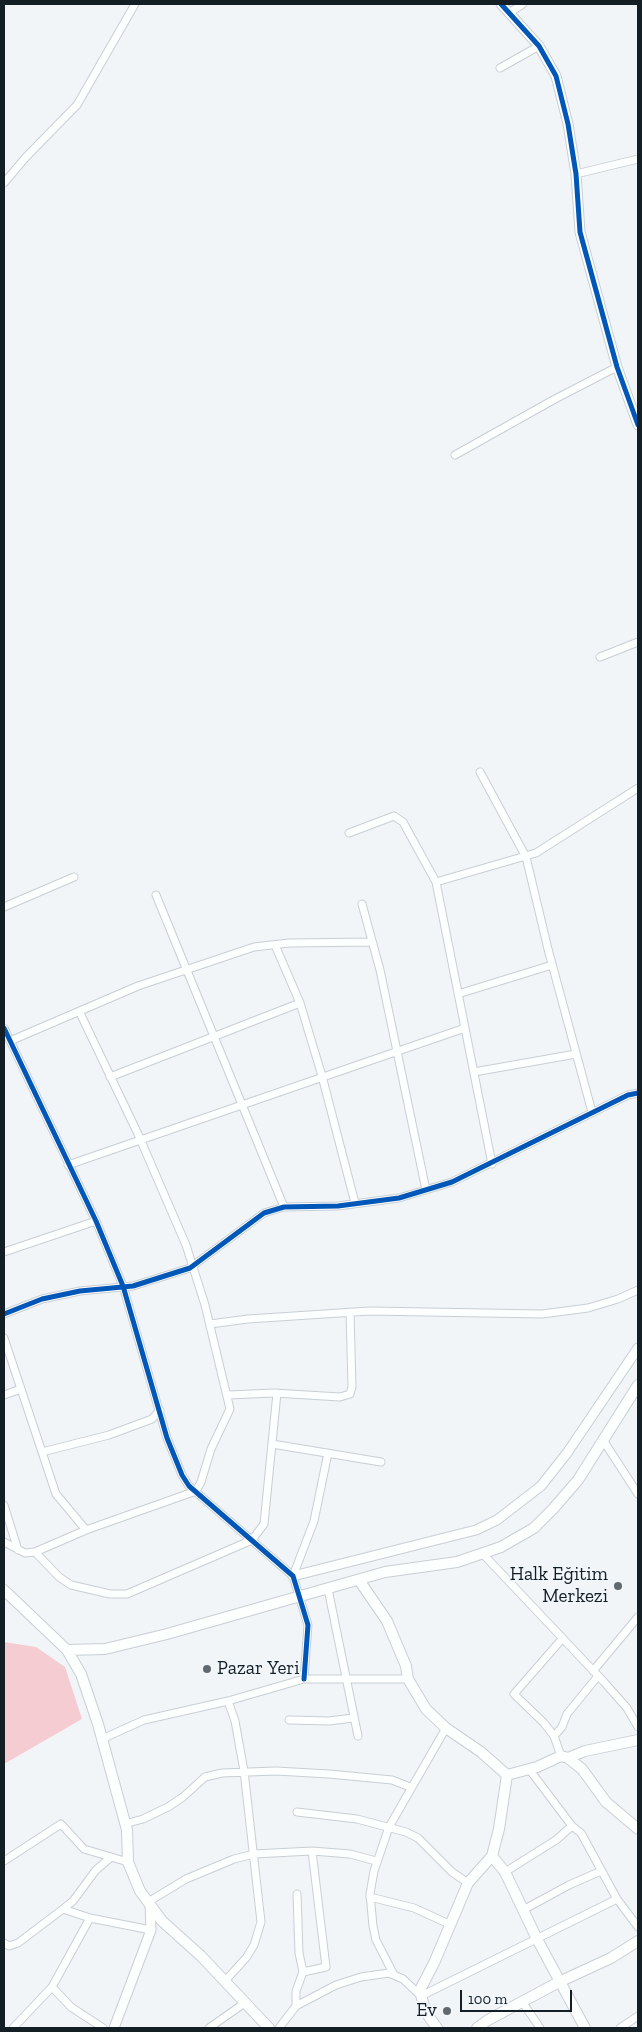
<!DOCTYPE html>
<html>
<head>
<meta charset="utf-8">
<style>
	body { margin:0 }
	#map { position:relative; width:642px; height:2032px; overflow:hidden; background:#f2f5f8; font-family:"Zilla Slab",serif }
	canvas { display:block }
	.frame { position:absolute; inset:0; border:5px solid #131e25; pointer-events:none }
	.scale { position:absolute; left:460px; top:1990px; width:112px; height:22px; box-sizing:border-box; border:2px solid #131e25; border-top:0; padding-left:6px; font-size:15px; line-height:18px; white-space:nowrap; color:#131e25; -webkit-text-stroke:4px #f0f6fa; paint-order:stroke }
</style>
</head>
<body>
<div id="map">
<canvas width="642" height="2032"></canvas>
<div class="frame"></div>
<div class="scale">100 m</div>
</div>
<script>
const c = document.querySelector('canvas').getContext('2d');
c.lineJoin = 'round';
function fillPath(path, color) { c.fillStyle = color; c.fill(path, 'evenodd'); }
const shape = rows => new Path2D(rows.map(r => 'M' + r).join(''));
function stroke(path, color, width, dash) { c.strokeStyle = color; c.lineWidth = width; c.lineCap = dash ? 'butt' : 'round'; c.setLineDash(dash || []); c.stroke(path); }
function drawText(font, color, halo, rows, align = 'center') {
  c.font = font + ' "Zilla Slab",serif'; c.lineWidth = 4; c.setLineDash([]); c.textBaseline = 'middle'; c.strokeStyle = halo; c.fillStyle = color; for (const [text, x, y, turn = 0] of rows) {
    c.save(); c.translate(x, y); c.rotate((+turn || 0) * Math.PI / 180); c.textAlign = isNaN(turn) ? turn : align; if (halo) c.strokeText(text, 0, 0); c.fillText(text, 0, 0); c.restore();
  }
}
fillPath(shape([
	[4,1642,36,1647,65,1667,82,1719,4,1764]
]), '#f4ccd2');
const minor = shape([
	[509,13,523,4],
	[500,68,539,46],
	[576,174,638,159],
	[4,183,26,157,77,105,135,4],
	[455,455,555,399,617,367],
	[600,657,638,642],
	[480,772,526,857,548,949,592,1112],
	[349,833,394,816,403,822,436,882,492,1164],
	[436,882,536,853,638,788],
	[156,895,284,1207],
	[362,904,380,970,426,1190],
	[4,907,74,877],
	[275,945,300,1003,322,1076,355,1203],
	[458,994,552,965],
	[4,1028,96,1221,123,1286,167,1438,182,1475,189,1486,293,1576,308,1625,304,1679],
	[10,1041,138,986,254,947,289,943,372,942],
	[474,1072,576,1054],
	[110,1077,300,1003],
	[68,1165,465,1028],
	[4,1252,96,1221],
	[4,1314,42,1299,80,1291,133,1286,190,1268,264,1213,284,1207,338,1206,399,1198,452,1182,628,1095,638,1093],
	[210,1324,248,1319,370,1311,542,1314,588,1308,618,1299,638,1290],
	[4,1338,56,1494,86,1530],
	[4,1395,21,1389],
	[228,1395,274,1393,340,1397,350,1394,352,1387,350,1312],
	[603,1440,638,1494],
	[272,1444,381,1462],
	[42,1452,109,1435,152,1419,160,1410],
	[4,1505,18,1550],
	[4,1542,25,1553,35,1552,86,1530,196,1491,201,1482,211,1449,230,1409,205,1305,186,1245,138,1134,80,1013],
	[35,1552,59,1577,71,1585,110,1594,127,1594,252,1540,264,1524,277,1393],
	[482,1553,604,1682,627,1708,638,1727],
	[293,1576,314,1521,328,1453],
	[328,1589,358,1736],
	[593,1671,638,1617],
	[289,1720,329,1721,353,1718],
	[554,1736,562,1727,567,1714,598,1676],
	[102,1739,144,1720,228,1701,304,1679,408,1679],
	[561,1756,554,1736,544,1723,514,1694,562,1639],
	[529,1769,572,1826,581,1833,617,1899,638,1927],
	[297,1812,357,1819,406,1832,418,1838,452,1872,468,1883],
	[125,1824,143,1819,168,1807,183,1797,205,1777,222,1773,276,1771,329,1774,392,1780,410,1787],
	[4,1861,61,1824,84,1849,128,1862],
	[505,1872,556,1840,572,1826],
	[370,1897,414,1908,449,1924],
	[148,1902,186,1879,234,1859,254,1854,312,1851,350,1854,376,1861],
	[63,1909,73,1901,96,1870,110,1858],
	[523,1910,569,1885,601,1871],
	[4,1943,9,1946,18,1943,63,1909,90,1918,151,1930],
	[303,1972,326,1967,312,1851],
	[394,1975,376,1940,373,1926,370,1894,374,1871,389,1827,446,1728],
	[225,1981,246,1958,254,1945,261,1922,244,1771,235,1721,228,1701],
	[52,1987,71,2007,103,2028],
	[523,2003,540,2028],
	[296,2006,296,1991,303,1972,299,1953,297,1894],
	[13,2028,52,1987,90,1918],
	[209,2028,246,2002],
	[279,2028,296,2006,336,1985,361,1977,389,1973,403,1979,421,1996,617,1899],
	[620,2028,638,2016]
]);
const tertiary = shape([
	[501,4,539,46,556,76,568,124,576,174,580,232,617,367,638,425],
	[293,1576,476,1530,497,1520,541,1486,567,1453,638,1348],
	[114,2028,151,1930,150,1905]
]);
const secondary = shape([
	[359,1580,387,1621,406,1666,408,1679,426,1709,446,1728,481,1752,507,1775,537,1767,561,1756,568,1758,582,1769,606,1802,638,1829],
	[4,1590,67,1650,81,1674,98,1724,127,1830,128,1862,140,1891,162,1921,201,1956,269,2028],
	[67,1650,105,1649,167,1634,385,1572,457,1562,501,1547,534,1528,553,1509,578,1480,638,1385],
	[568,1758,585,1751,638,1740],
	[492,1856,505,1872,537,1939,585,2028],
	[437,2028,425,2011,420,1990,434,1963,468,1883,492,1856,499,1829,507,1775],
	[477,2028,488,2020,559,1982,611,1958,638,1941]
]);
stroke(minor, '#c8cfd4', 9);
stroke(tertiary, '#c8cfd4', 11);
stroke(secondary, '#c8cfd4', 12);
stroke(minor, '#fdfefe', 7);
stroke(tertiary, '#fdfefe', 9);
stroke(secondary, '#fdfefe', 10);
stroke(shape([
	[501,4,539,46,556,76,568,124,576,174,580,232,617,367,638,425],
	[4,1028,96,1221,123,1286,167,1438,182,1475,189,1486,293,1576,308,1625,304,1679],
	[4,1314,42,1299,80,1291,133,1286,190,1268,264,1213,284,1207,338,1206,399,1198,452,1182,628,1095,638,1093]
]), '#0057b8', 5);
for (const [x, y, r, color] of [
	[618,1586,5,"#61696f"],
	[207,1669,5,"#61696f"],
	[447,2011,5,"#61696f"]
]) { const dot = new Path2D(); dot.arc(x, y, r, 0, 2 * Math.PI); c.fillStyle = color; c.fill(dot); stroke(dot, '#f0f6fa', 2); }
drawText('19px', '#131e25', '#f0f6fa', [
	["Halk Eğitim",608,1575],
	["Merkezi",608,1597],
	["Pazar Yeri",217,1669,"left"],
	["Ev",437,2011]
], 'right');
</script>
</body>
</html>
